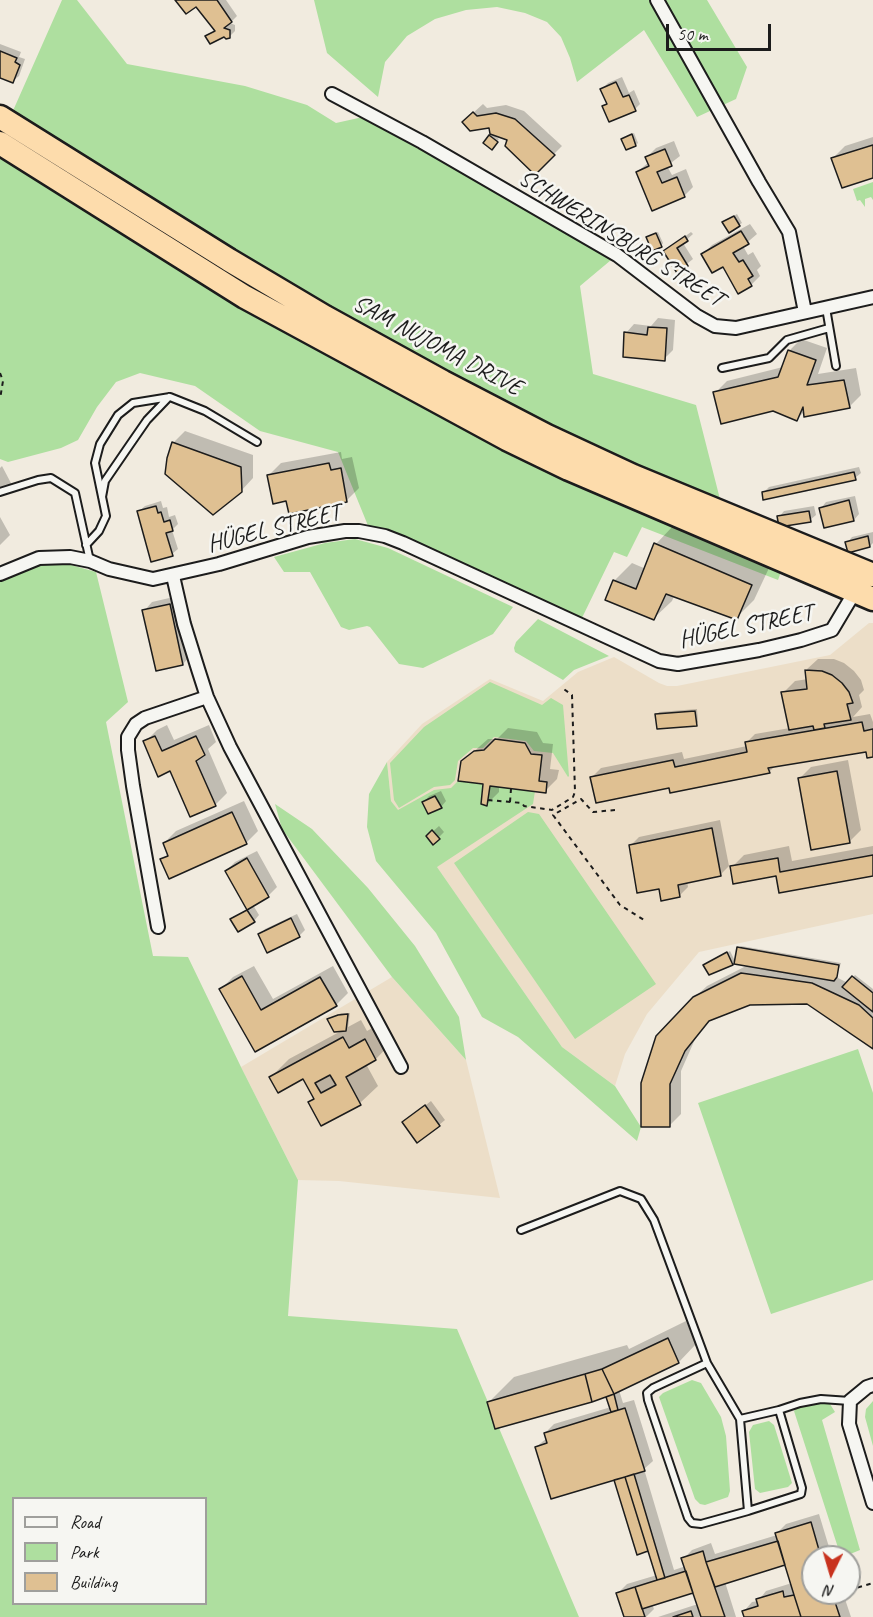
<!DOCTYPE html>
<html>
<head>
<meta charset="utf-8">
<style>
	body { margin:0 }
	#map { position:relative; width:873px; height:1617px; overflow:hidden; background:#f1ebdf; font-family:Caveat,sans-serif }
	canvas { display:block }
	.legend { position:absolute; left:12px; top:1497px; width:195px; height:108px; box-sizing:border-box; background:#f6f6f2; border:2px solid #9f9f9c; margin:0; padding:8px 10px; list-style:none; font-size:18px; color:#1c1c1c }
	.legend li { display:flex; align-items:center; gap:12px; height:30px }
	.legend b { width:30px; border:2px solid #9f9f9c }
	.north { position:absolute; left:801px; top:1545px; width:60px; height:60px; box-sizing:border-box; background:#f6f6f2; border:2px solid #9f9f9c; border-radius:50%; rotate:185deg; font-size:16px; font-weight:700; line-height:24px; text-align:center; color:#1c1c1c }
	.north::after { content:''; display:block; margin:auto; width:21px; height:27px; background:#c8321e; clip-path:polygon(50% 0,100% 100%,50% 72%,0 100%) }
	.scale { position:absolute; left:666px; top:24px; width:105px; height:27px; box-sizing:border-box; border:3px solid #1c1c1c; border-top:0; padding-left:8px; font-size:18px; line-height:21px; white-space:nowrap; color:#1c1c1c; -webkit-text-stroke:4px #f6f6f2; paint-order:stroke }
</style>
</head>
<body>
<div id="map">
<canvas width="873" height="1617"></canvas>
<ul class="legend">
<li><b style="height:8px;background:#f6f6f2"></b>Road</li>
<li><b style="height:16px;background:#aedf9f"></b>Park</li>
<li><b style="height:16px;background:#dfc092"></b>Building</li>
</ul>
<div class="north">N</div>
<div class="scale">50 m</div>
</div>
<script>
const c = document.querySelector('canvas').getContext('2d');
c.lineJoin = 'round';
function fillPath(path, color) { c.fillStyle = color; c.fill(path, 'evenodd'); }
const shape = rows => new Path2D(rows.map(r => 'M' + r).join(''));
function stroke(path, color, width, dash) { c.strokeStyle = color; c.lineWidth = width; c.lineCap = dash ? 'butt' : 'round'; c.setLineDash(dash || []); c.stroke(path); }
function drawText(font, color, halo, rows, align = 'center') {
  c.font = font + ' Caveat,sans-serif'; c.lineWidth = 5; c.setLineDash([]); c.textBaseline = 'middle'; c.strokeStyle = halo; c.fillStyle = color; for (const [text, x, y, turn = 0] of rows) {
    c.save(); c.translate(x, y); c.rotate((+turn || 0) * Math.PI / 180); c.textAlign = isNaN(turn) ? turn : align; if (halo) c.strokeText(text, 0, 0); c.fillText(text, 0, 0); c.restore();
  }
}
fillPath(shape([
	[869,623,873,623,873,914,699,952,647,1014,625,1054,615,1086,562,1047,391,801,387,762,422,724,490,679,543,701,578,672,614,657,659,683,667,686,677,686,830,655],
	[392,977,466,1060,500,1198,339,1181,298,1180,241,1067]
]), '#ecdec8');
fillPath(shape([
	[62,0,77,0,127,64,245,86,307,105,336,123,372,115,617,255,580,286,593,374,696,405,722,507,443,382,8,122],
	[314,0,707,0,747,67,736,99,697,117,644,30,577,82,570,58,561,37,547,22,525,13,497,7,466,10,435,19,407,36,385,62,378,97,327,53],
	[0,151,119,231,782,569,778,580,642,527,627,557,614,552,579,624,371,533,338,452,260,431,195,386,140,373,116,382,97,407,78,440,61,448,8,462,0,459],
	[873,182,873,200,871,197,865,199,865,207,860,200,857,201,853,189],
	[355,539,388,548,513,607,493,634,423,668,399,664,370,627,367,626,349,630,341,627,310,572,284,572,274,557,325,543],
	[41,563,64,563,96,572,128,702,106,722,153,956,188,957,241,1067,298,1180,288,1316,457,1329,579,1617,0,1617,0,578],
	[14,1498,206,1498,206,1604,14,1604],
	[538,619,609,656,574,670,563,680,515,652,514,648,516,642],
	[490,682,542,705,551,698,563,705,569,776,568,777,553,753,534,751,526,741,494,737,483,748,473,748,458,761,455,780,450,785,434,787,399,808,394,800,390,763,424,727],
	[387,762,391,801,398,810,434,790,451,788,458,781,483,784,481,804,487,805,490,786,535,791,533,804,437,867,562,1047,615,1086,641,1127,637,1141,518,1037,482,1017,436,933,376,861,367,827,369,794],
	[275,804,312,829,368,888,415,946,459,1017,466,1060,392,977,282,829],
	[528,812,539,814,656,984,575,1039,454,863],
	[858,1049,873,1093,873,1280,771,1314,698,1103],
	[692,1380,701,1383,721,1417,726,1436,730,1491,728,1497,705,1505,700,1504,695,1499,659,1397,663,1393],
	[821,1400,830,1404,835,1412,822,1420,860,1550,843,1557,841,1557,794,1411,801,1403],
	[873,1401,873,1446,865,1417,866,1409],
	[769,1421,774,1425,792,1483,788,1487,760,1493,755,1489,749,1432,753,1425]
]), '#aedf9f');
fillPath(shape([
	[177,0,226,0,237,16,230,23,235,25,235,31,229,37,224,35,207,37,216,29,196,5],
	[0,44,21,52,19,57,25,59,19,76,13,81,0,76],
	[622,77,629,93,634,90,640,104,635,109,604,107,608,103,602,89,608,83],
	[483,104,487,108,506,105,524,111,562,146,535,173,509,139,473,113],
	[634,133,638,143,636,145,623,139],
	[492,134,499,139,494,146,490,136],
	[873,137,873,177,833,158,845,146],
	[674,141,680,156,667,166,672,175,686,169,693,187,684,196,637,172,649,162,647,157,656,148],
	[737,214,742,223,729,231,727,220],
	[750,224,757,234,743,246,748,255,753,252,761,266,757,270,760,276,751,285,723,265,703,254,712,245],
	[658,232,663,243,661,246,650,235],
	[691,232,693,234,683,243,693,259,678,271,665,251],
	[658,318,675,320,673,350,664,359,626,333,634,324,651,326],
	[801,339,827,348,818,374,856,368,861,395,849,407,805,411,797,419,773,410,715,393,727,381,783,367,789,351],
	[185,431,253,455,253,478,241,491,173,443],
	[341,452,342,459,352,457,359,488,347,500,287,500,269,475,281,463],
	[2,466,12,485,0,497,0,468],
	[859,467,861,473,855,478,763,493,769,487],
	[855,496,859,514,854,520,821,508,826,502],
	[161,501,163,508,167,507,169,517,175,515,178,524,172,530,178,549,172,554,139,511,145,506],
	[814,506,816,515,810,520,779,517,784,511],
	[0,517,10,535,0,545],
	[673,526,769,568,754,600,736,618,674,596,672,601,654,618,614,581,632,563,646,569,656,544],
	[873,532,873,543,870,546,847,543,852,537],
	[178,596,191,655,183,664,144,611,152,602],
	[818,659,834,659,844,663,854,671,861,680,864,690,859,695,862,707,853,717,870,714,873,722,873,755,867,750,776,765,769,772,670,786,592,777,601,768,682,752,684,759,747,746,746,743,755,734,790,728,783,693,795,681,808,679,806,670],
	[697,709,698,722,696,725,657,715,659,712],
	[167,725,174,740,209,725,216,742,208,749,227,793,215,805,171,769,145,742,157,730],
	[508,728,537,732,543,743,553,744,550,769,559,770,557,779,545,791,499,786,499,792,487,804,485,783,462,762,488,739,497,739],
	[848,760,861,830,849,842,799,779,811,767],
	[441,791,446,801,441,807,424,802,429,796],
	[244,801,258,831,246,843,162,859,169,853,164,843,176,831],
	[720,820,729,866,720,875,687,881,688,887,679,896,660,887,630,846,639,837],
	[439,826,444,832,433,843,428,836],
	[789,846,792,861,873,846,873,875,777,874,732,867,744,855],
	[257,851,277,887,268,896,253,905,259,915,254,921,232,920,248,908,226,871,235,862],
	[297,914,305,930,299,936,260,935,265,929],
	[741,946,841,963,836,977,848,983,855,975,873,989,873,1047,807,1003,750,1003,712,1018,696,1037,681,1071,681,1114,669,1126,642,1126,694,998,707,986,748,965,739,948],
	[730,951,735,961,710,973,705,965],
	[254,966,273,999,333,966,348,993,336,1005,255,1050,221,989,233,977],
	[341,1013,350,1013,348,1027,361,1020,367,1031,383,1022,393,1041,376,1059,366,1064,378,1086,360,1103,321,1124,309,1103,314,1097,304,1077,271,1077,289,1059,343,1030,329,1019],
	[431,1101,445,1120,439,1125,404,1122],
	[686,1321,696,1344,679,1362,619,1390,623,1403,634,1400,653,1461,644,1469,674,1570,686,1566,683,1559,692,1550,711,1543,715,1554,777,1535,777,1533,786,1524,819,1514,832,1557,813,1557,813,1593,843,1593,851,1617,745,1617,744,1611,752,1602,758,1601,766,1591,792,1583,786,1563,725,1582,736,1617,658,1617,698,1604,694,1591,652,1604,654,1609,646,1617,626,1617,618,1593,627,1584,657,1575,649,1549,615,1478,536,1447,547,1438,545,1433,554,1424,611,1407,608,1397,612,1393,489,1402,514,1377,627,1345,629,1349]
]), '#0003');
const building = shape([
	[175,0,217,0,232,22,224,28,230,30,230,38,226,39,224,37,210,44,205,36,215,31,196,7,186,14,175,0],
	[0,51,17,58,15,62,20,65,13,83,0,78,0,51],
	[616,82,623,97,629,95,636,111,609,122,602,106,607,104,600,89,616,82],
	[473,112,477,116,496,113,515,119,555,155,535,175,505,146,507,140,490,134,489,128,470,131,462,122,473,112],
	[632,134,636,146,626,150,621,139,632,134],
	[489,135,498,142,492,150,483,143,489,135],
	[873,145,873,178,842,188,831,158,873,145],
	[665,149,672,166,657,172,662,183,677,177,685,197,652,211,636,172,649,166,645,157,665,149],
	[734,216,740,226,729,233,722,222,734,216],
	[741,231,749,244,733,253,739,262,743,260,753,276,748,279,752,286,738,294,723,267,712,273,701,254,741,231],
	[656,233,662,247,652,251,646,237,656,233],
	[685,236,688,241,677,248,688,266,677,273,663,251,685,236],
	[648,327,667,328,665,361,623,357,624,332,647,335,648,327],
	[788,350,816,360,807,385,844,380,850,408,804,417,803,407,797,421,773,411,721,424,713,392,778,377,788,350],
	[172,442,241,467,242,492,213,515,165,474,167,458,172,442],
	[329,463,331,470,341,468,347,502,289,514,286,501,273,504,267,475,329,463],
	[854,472,856,480,763,500,762,492,854,472],
	[849,500,854,521,824,528,819,508,849,500],
	[156,506,158,513,161,512,164,522,170,520,173,531,166,533,173,556,151,562,137,511,156,506],
	[809,511,811,522,779,527,777,516,809,511],
	[868,536,870,547,848,553,845,542,868,536],
	[654,543,752,585,737,620,666,594,654,620,605,600,613,580,636,589,654,543],
	[170,604,183,665,156,671,142,610,170,604],
	[805,670,822,671,832,675,842,683,849,692,853,703,847,704,851,720,824,724,825,728,814,730,813,726,789,730,781,692,807,689,805,670],
	[695,711,697,726,657,729,655,714,695,711],
	[862,722,864,731,873,729,873,757,867,758,866,752,768,768,770,773,670,793,669,788,596,803,590,777,673,760,675,767,747,752,745,742,862,722],
	[155,736,162,751,196,736,205,755,196,761,216,806,190,817,170,771,158,777,143,741,155,736],
	[495,739,525,743,531,754,542,755,539,781,547,782,546,793,490,786,487,806,481,804,483,784,458,781,461,761,474,751,484,750,495,739],
	[837,771,850,843,811,850,798,778,837,771],
	[435,796,442,808,428,814,422,802,435,796],
	[232,812,247,844,169,879,160,859,168,856,163,843,232,812],
	[712,828,721,876,678,885,680,897,661,901,659,889,637,893,629,845,712,828],
	[432,830,440,839,433,845,426,836,432,830],
	[873,855,873,876,779,893,776,876,733,884,730,866,778,858,780,872,873,855],
	[247,858,269,897,247,910,225,871,247,858],
	[247,910,255,922,238,932,230,919,247,910],
	[291,918,300,937,267,953,258,934,291,918],
	[737,947,839,965,837,977,834,981,734,964,737,947],
	[727,952,733,965,709,975,703,965,727,952],
	[741,973,812,983,859,1005,873,1018,873,1049,807,1004,750,1005,709,1021,685,1051,670,1084,670,1127,641,1127,641,1083,656,1036,693,997,741,973],
	[242,976,261,1010,320,977,337,1006,255,1052,219,989,242,976],
	[852,976,873,993,873,1012,842,987,852,976],
	[348,1014,346,1031,334,1032,327,1019,338,1015,348,1014],
	[343,1037,349,1048,365,1039,376,1060,346,1077,361,1105,321,1126,308,1102,314,1099,303,1079,278,1093,269,1077,343,1037],
	[330,1075,336,1085,321,1093,315,1083,330,1075],
	[425,1105,440,1126,417,1143,402,1122,425,1105],
	[668,1338,679,1363,614,1394,602,1369,668,1338],
	[602,1369,614,1394,592,1402,585,1374,602,1369],
	[585,1374,592,1402,495,1429,487,1402,585,1374],
	[614,1394,618,1410,611,1412,606,1397,614,1394],
	[625,1408,645,1471,551,1499,535,1447,547,1443,544,1433,625,1408],
	[634,1474,665,1578,657,1580,625,1477,634,1474],
	[625,1477,648,1551,637,1555,614,1480,625,1477],
	[811,1522,821,1557,813,1557,813,1593,832,1593,840,1617,801,1617,794,1595,775,1533,811,1522],
	[778,1541,785,1565,715,1587,706,1562,778,1541],
	[703,1551,706,1562,725,1617,701,1617,681,1558,703,1551],
	[686,1571,693,1593,642,1609,635,1587,686,1571],
	[635,1587,645,1617,624,1617,616,1593,635,1587],
	[783,1591,784,1597,794,1595,801,1617,744,1617,742,1611,758,1606,756,1599,783,1591],
	[691,1611,693,1617,673,1617,691,1611]
]);
fillPath(building, '#dfc092');
stroke(building, '#1c1c1c', 1.5);
const lane = shape([
	[826,308,836,366],
	[722,368,769,358,787,340,829,328],
	[0,492,38,480,51,478,75,493,90,561],
	[102,497,105,481,129,446,147,420,169,397],
	[86,545,99,531,106,516,95,463,100,444,118,415,133,403,170,397,205,411,257,442],
	[521,1230,620,1191,641,1199,654,1220,707,1363],
	[740,1419,779,1410],
	[748,1511,740,1419,707,1363,653,1388,647,1393,648,1400,688,1518,692,1523,701,1524,748,1511,801,1494,802,1488,779,1410,800,1403,821,1399,850,1401]
]);
const street = shape([
	[657,0,759,182,789,232,805,312],
	[332,94,422,142,617,255,697,316,715,326,736,328,873,297],
	[0,574,39,558,70,557,90,561,109,569,153,579,219,564,308,537,345,531,359,531,385,536,403,543,659,661,678,664,759,650,801,640,832,630,857,588],
	[173,576,184,624,198,669,207,697,230,747,401,1067],
	[158,927,133,786,128,750,128,737,136,724,145,718,207,697],
	[873,1385,867,1387,850,1401,849,1424,873,1503]
]);
const highway = shape([
	[0,117,229,260,325,317,443,382,547,436,633,476,873,575],
	[0,143,245,297,507,439,569,469,873,599]
]);
stroke(lane, '#1c1c1c', 10);
stroke(street, '#1c1c1c', 16);
stroke(highway, '#1c1c1c', 27);
stroke(shape([
	[0,373,3,381,0,399],
	[488,800,522,803,524,806,552,810,573,797,575,792,572,695,561,687],
	[510,802,511,789],
	[615,810,593,812,581,799,553,815,620,905,644,920],
	[849,1590,873,1583],
	[832,1594,836,1593]
]), '#1c1c1c', 2, [4.5, 4.5]);
stroke(lane, '#f6f6f2', 6);
stroke(street, '#f6f6f2', 12);
stroke(highway, '#fddcac', 22);
drawText('24px', '#1c1c1c', '#f6f6f2', [
	["SCHWERINSBURG STREET",621,239,32],
	["SAM NUJOMA DRIVE",437,346,28],
	["HÜGEL STREET",274,529,-14],
	["HÜGEL STREET",746,627,-12]
]);
</script>
</body>
</html>
